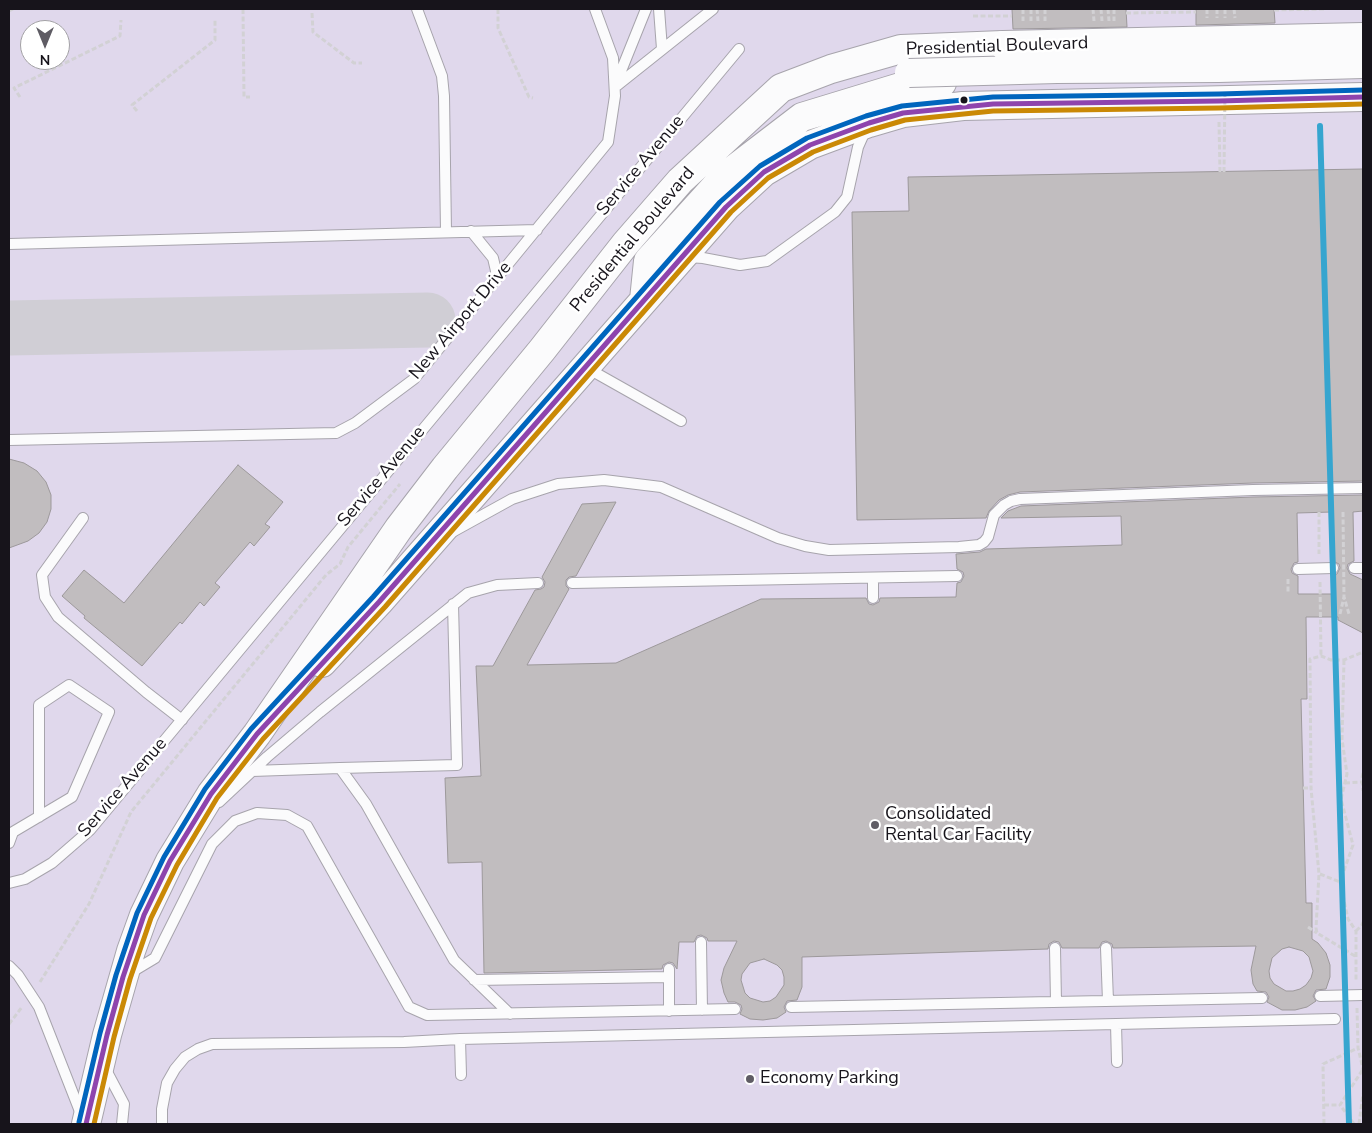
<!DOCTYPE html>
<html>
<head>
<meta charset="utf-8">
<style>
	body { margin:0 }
	#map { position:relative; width:1372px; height:1133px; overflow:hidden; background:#e6e2ed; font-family:"Nunito Sans",sans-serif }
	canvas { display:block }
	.frame { position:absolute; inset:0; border:10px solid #17141b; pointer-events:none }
	.north { position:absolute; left:20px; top:20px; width:50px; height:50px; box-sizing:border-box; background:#fff; border:1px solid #a2a1a4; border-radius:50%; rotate:180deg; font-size:14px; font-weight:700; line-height:20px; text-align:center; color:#17141b }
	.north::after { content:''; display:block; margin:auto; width:18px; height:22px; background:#5f5c64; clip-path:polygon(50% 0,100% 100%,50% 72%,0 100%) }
</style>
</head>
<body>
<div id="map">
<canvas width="1372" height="1133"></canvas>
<div class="frame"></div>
<div class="north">N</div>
</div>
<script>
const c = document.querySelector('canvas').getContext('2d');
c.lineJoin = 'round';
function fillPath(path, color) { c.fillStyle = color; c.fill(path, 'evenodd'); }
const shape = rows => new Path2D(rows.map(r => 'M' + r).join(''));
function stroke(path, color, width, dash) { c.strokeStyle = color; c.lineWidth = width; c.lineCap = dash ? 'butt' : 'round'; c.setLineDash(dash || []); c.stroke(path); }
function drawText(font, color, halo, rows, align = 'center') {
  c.font = font + ' "Nunito Sans",sans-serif'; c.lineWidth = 5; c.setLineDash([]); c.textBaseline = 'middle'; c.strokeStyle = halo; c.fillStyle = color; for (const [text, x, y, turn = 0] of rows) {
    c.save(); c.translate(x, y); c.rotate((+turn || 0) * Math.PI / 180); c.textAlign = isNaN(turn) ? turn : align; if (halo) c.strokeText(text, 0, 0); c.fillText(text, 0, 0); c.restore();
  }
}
fillPath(shape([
	[9,9,1363,9,1363,1124,9,1124],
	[30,30,60,30,60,60,30,60]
]), '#e0d8ec');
stroke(shape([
	[9,328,428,320]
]), '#d0ced5', 55);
const building = shape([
	[1012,9,1126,9,1127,27,1013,29,1012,9],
	[1196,9,1274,9,1275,23,1196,25,1196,9],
	[1363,169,1363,481,1253,483,1020,492,1008,495,999,500,989,511,986,518,857,520,852,212,909,211,908,177,1363,169],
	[9,459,24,463,37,471,46,482,51,495,51,509,47,522,39,533,28,541,9,548,9,459],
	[238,465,283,502,265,524,270,527,254,546,250,542,215,583,220,587,204,606,200,602,182,624,180,622,142,666,84,618,85,616,62,596,84,570,124,603,238,465],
	[1363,495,1363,511,1353,512,1354,561,1348,564,1347,568,1350,574,1363,580,1363,633,1338,620,1338,617,1306,617,1307,699,1301,699,1306,903,1312,903,1312,939,1318,943,1326,953,1330,965,1330,977,1326,989,1316,990,1313,996,1316,1001,1307,1007,1295,1010,1282,1010,1267,1002,1269,997,1266,992,1257,991,1253,984,1251,970,1256,946,1113,948,1112,944,1106,941,1102,942,1099,948,1062,948,1059,942,1054,941,1049,944,1048,949,802,957,802,987,797,1000,787,1001,784,1007,786,1012,777,1018,763,1020,750,1019,740,1014,742,1009,741,1005,735,1002,728,1002,724,993,721,980,724,968,737,941,708,941,707,938,701,935,697,936,694,942,679,942,677,969,673,963,669,962,663,965,662,969,484,973,482,862,448,863,445,778,481,776,476,666,493,666,535,590,541,589,544,587,545,582,542,577,582,504,616,502,576,576,569,577,566,580,566,586,569,589,527,665,616,663,761,599,866,598,869,604,873,605,879,602,880,598,956,597,957,583,961,582,964,576,963,572,957,569,956,554,980,552,986,549,1122,545,1121,516,1001,518,1008,511,1021,506,1253,497,1363,495],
	[1332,512,1333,561,1339,564,1340,568,1337,574,1333,575,1334,594,1298,594,1298,576,1292,573,1291,569,1294,563,1298,562,1297,513,1332,512],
	[1289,947,1303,951,1309,957,1313,971,1311,978,1306,985,1300,989,1293,991,1286,991,1274,984,1270,978,1269,971,1272,958,1282,949,1289,947],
	[764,959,777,965,782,970,784,977,784,985,776,997,770,1001,763,1002,750,998,745,993,741,980,742,974,750,963,764,959]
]);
fillPath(building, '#c1bdbf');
stroke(building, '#9d999b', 1);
const service = shape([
	[417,9,442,76,444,96,446,232],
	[659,9,662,49],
	[617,81,646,9],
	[615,87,713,9],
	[471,231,493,258,496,271,495,281],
	[9,244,537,230],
	[687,257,703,258,740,265,767,261,835,212,847,197,858,147,866,129],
	[587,368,681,421],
	[9,440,336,433,355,423,414,379,608,142,615,96,613,58,595,9],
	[83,518,42,575,45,597,58,617,146,692,182,720],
	[454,531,512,499,558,484,604,480,661,487,778,538,805,546,829,550,959,547,979,545,984,542,988,537,994,515,1004,505,1011,501,1020,499,1253,490,1363,488],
	[1354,568,1363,568],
	[1298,569,1333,568],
	[873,578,873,598],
	[572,583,957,576],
	[340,768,457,765,453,604],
	[252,771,340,768,366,804,454,960,510,1014],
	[219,802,267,757,320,712,468,593,497,585,538,583],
	[9,843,13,832,72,797,109,712,69,685,39,705,39,817],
	[9,883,25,879,52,863,90,830,739,49],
	[701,942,702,1010],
	[1055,948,1056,1002],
	[1106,948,1108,1001],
	[9,966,18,975,39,1007,81,1114],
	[669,969,669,1011],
	[130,973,155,958,212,844,235,821,257,813,287,815,307,826,409,1007,427,1015,735,1009],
	[474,980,669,977],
	[1320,996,1363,995],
	[791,1007,1262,998],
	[1116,1024,1117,1062],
	[460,1039,461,1075],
	[105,1068,124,1104,122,1124],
	[162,1124,162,1109,167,1083,175,1069,185,1057,198,1049,212,1044,404,1042,460,1039,1335,1019]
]);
const secondary = shape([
	[644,300,648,261,725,176,802,117,907,85,942,83],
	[322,663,379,602,726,207,764,172,810,145,869,123,903,113,963,106,1363,97],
	[86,1124,107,1035,131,951,144,915,170,861,211,794,257,734,399,528,445,468,542,350,626,243,680,181,781,88,831,69,901,49,1003,45]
]);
stroke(service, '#a7a4ac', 12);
stroke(secondary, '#a7a4ac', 30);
stroke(shape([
	[243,9,244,97,250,97],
	[498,9,498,28,529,97,533,98],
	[1023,9,1023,21],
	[1031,9,1031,21],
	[1037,9,1038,21],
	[1045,9,1045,21],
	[1093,9,1094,21],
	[1101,9,1102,21],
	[1108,9,1109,21],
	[1114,9,1114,21],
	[1207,9,1207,18],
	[1217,9,1217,18],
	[1225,9,1225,18],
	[1234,9,1235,18],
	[1274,10,1324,9],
	[9,11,13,9],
	[312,13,313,32,354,63,362,63],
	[1126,13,1196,12],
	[973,16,1012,16],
	[20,97,14,88,120,36,121,20],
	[137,111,132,105,215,40,215,19],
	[1219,122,1220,172],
	[1319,512,1319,554],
	[1288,579,1288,594],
	[1320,582,1321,656],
	[1340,614,1344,597],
	[1344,660,1342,739,1347,774,1341,799,1353,845,1340,882,1348,919,1356,931,1356,981],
	[1363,773,1362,778,1363,791],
	[1345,783,1362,782],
	[1303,788,1311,788],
	[1320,874,1340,882],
	[1308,927,1317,933],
	[1356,931,1362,925,1363,922],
	[1355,956,1317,933,1316,928,1319,874,1311,788,1310,659,1321,656,1331,660,1344,660,1363,652],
	[40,982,89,904,131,812,326,575,340,564,348,547,400,484],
	[1357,1008,1358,1048,1363,1069],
	[9,1024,22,1007],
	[1324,1105,1340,1105],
	[1324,1124,1323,1064,1358,1048],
	[1354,1124,1340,1105,1363,1069],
	[1359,1124,1363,1094]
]), '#d2d1d4', 3, [5, 2.5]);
stroke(service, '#fbfbfc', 10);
stroke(secondary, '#fbfbfc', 28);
const secondaryBridge = shape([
	[1003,45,1363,37],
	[909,73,1057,69,1219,68,1363,64]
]);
stroke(secondaryBridge, '#a7a4ac', 30, []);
stroke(shape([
	[1224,172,1225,90],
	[1343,512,1344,597,1349,614]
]), '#d2d1d4', 3, [5, 2.5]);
stroke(secondaryBridge, '#fbfbfc', 28);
stroke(shape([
	[86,1124,107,1035,123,977,144,915,170,861,211,794,257,734,379,602,726,207,764,172,810,145,869,123,903,113,993,104,1219,101,1363,97]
]), '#8e44ad', 5);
stroke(shape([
	[94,1124,114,1037,130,979,151,918,177,865,217,798,263,739,385,607,731,212,768,178,813,152,871,130,905,120,993,111,1219,108,1363,104]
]), '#ca8905', 5);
stroke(shape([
	[79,1122,100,1033,116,975,137,913,164,857,205,789,251,729,373,597,720,202,760,166,807,138,866,116,902,106,993,97,1219,94,1363,90]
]), '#0065bd', 5);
stroke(shape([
	[1320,126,1349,1124]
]), '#36a5cf', 6);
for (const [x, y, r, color] of [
	[964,100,4.5,"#17141b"],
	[875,825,5,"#5f5c64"],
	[750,1079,5,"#5f5c64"]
]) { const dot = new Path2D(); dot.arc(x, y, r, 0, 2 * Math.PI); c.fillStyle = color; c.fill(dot); stroke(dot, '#fff', 2); }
drawText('18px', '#17141b', '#fff', [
	["Presidential Boulevard",997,47,-2],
	["Service Avenue",641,166,-50],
	["Presidential Boulevard",633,240,-50],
	["New Airport Drive",461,321,-50],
	["Service Avenue",382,477,-50],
	["Service Avenue",123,788,-49]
]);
drawText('18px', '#17141b', '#fff', [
	["Consolidated",885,815],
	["Rental Car Facility",885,836],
	["Economy Parking",760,1079]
], 'left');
</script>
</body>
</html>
